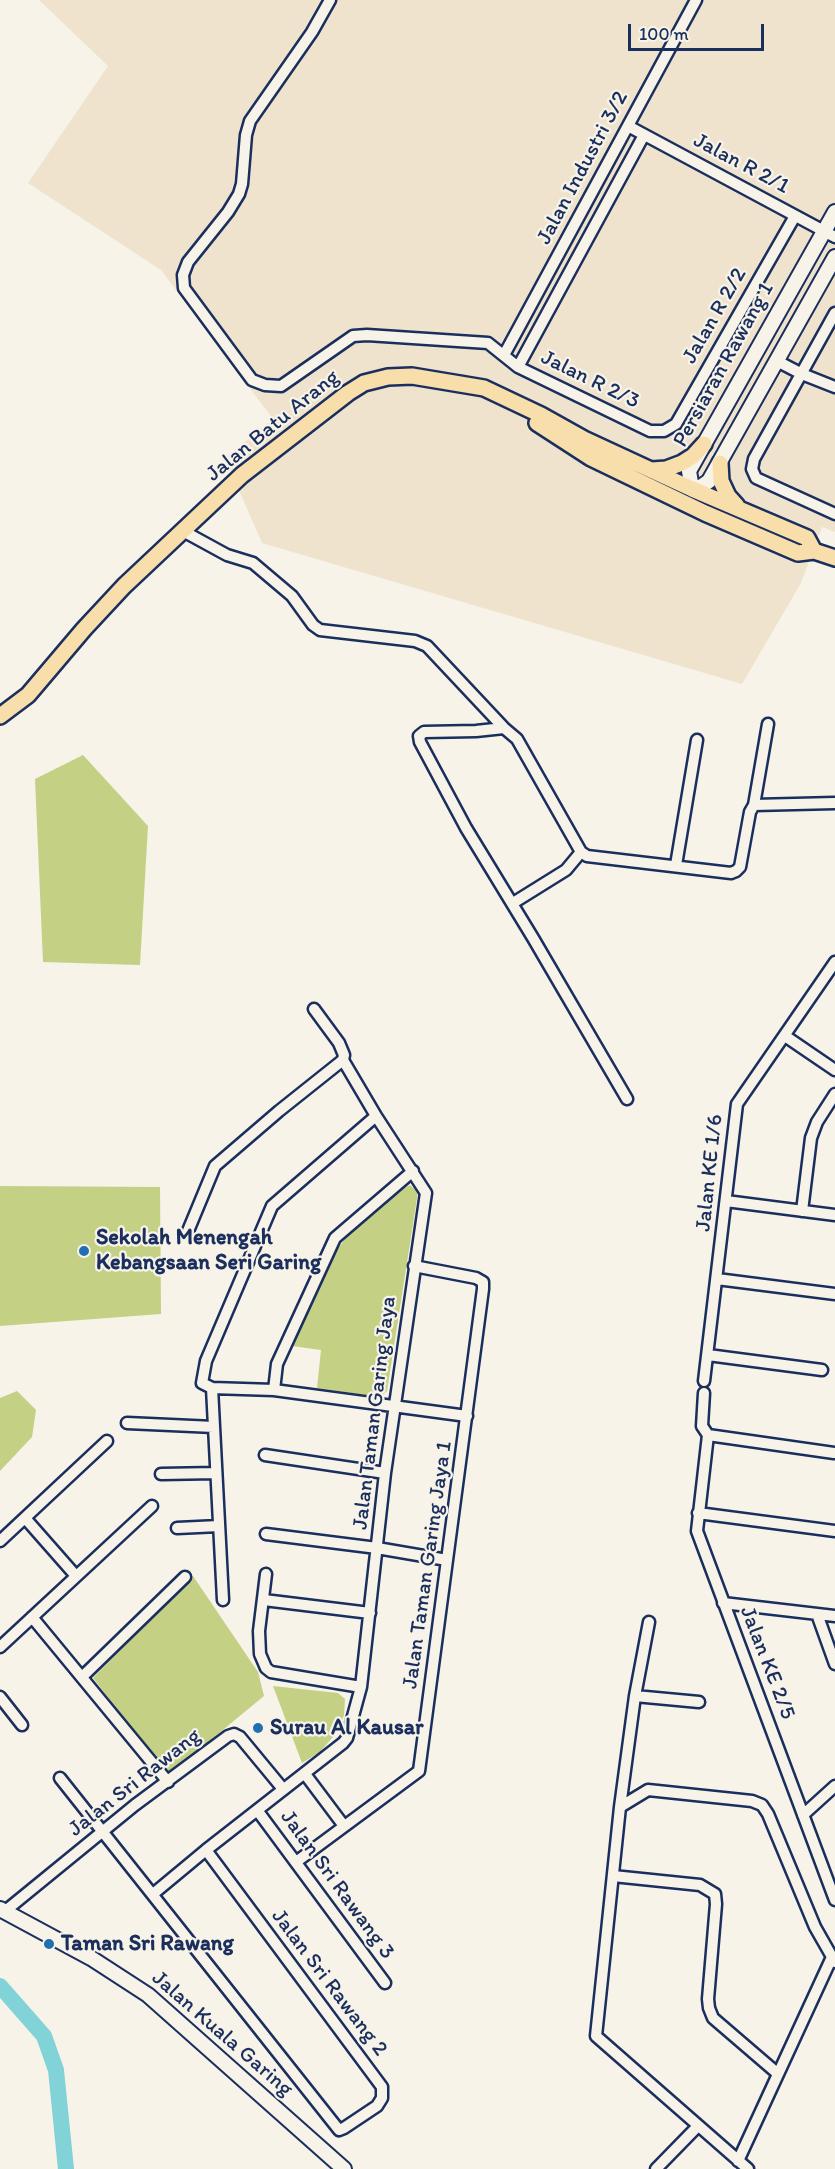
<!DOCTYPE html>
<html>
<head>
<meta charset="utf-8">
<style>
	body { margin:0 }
	#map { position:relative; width:835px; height:2169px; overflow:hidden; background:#f7f3e8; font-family:Itim,sans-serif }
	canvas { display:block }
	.scale { position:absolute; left:628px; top:24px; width:136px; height:27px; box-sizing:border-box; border:3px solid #1b2f5e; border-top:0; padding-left:8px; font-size:18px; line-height:21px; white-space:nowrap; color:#1b2f5e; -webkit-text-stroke:4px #f7f3e8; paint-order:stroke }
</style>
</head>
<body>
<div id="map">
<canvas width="835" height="2169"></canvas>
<div class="scale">100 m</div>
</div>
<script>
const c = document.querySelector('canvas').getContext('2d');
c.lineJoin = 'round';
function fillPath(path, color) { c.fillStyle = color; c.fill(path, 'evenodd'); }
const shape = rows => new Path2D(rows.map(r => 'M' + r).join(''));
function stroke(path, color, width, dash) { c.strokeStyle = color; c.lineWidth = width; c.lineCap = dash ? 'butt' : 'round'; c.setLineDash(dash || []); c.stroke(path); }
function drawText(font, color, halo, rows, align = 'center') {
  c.font = font + ' Itim,sans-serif'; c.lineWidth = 4.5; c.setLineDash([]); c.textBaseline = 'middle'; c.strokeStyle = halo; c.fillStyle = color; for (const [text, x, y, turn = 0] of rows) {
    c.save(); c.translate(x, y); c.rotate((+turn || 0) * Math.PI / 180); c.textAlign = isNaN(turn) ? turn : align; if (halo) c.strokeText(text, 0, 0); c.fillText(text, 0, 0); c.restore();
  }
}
fillPath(shape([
	[39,0,835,0,835,532,822,527,801,583,742,684,262,543,225,458,273,419,161,270,28,183,108,66]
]), '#efe3cd');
fillPath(shape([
	[83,755,148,826,140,965,43,962,35,779],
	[410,1185,418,1192,387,1391,380,1397,317,1388,321,1350,292,1346,324,1275,336,1251,346,1238,401,1190],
	[0,1186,160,1187,161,1314,0,1326],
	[17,1391,36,1410,32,1437,0,1471,0,1398],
	[193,1576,258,1672,264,1696,168,1775,93,1678],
	[273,1686,338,1693,345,1699,344,1715,338,1731,320,1752,302,1763]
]), '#c4d084');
stroke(shape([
	[0,1986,44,2036,56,2070,66,2169]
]), '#81d3d8', 16);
const street = shape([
	[330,0,312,32,250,121,246,135,242,184,239,194,228,212,188,262,183,275,184,288,252,380,265,385,281,386,353,336,367,335,488,343,518,367,650,431,664,431,676,424,795,216],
	[628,126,835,237],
	[835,313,754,459,752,469,756,478,835,514],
	[504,355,696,0],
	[777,361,802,374,835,387],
	[518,367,644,135],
	[183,531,227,555,253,563,292,596,313,625,320,630,415,641,427,646,504,728,517,739,581,852,587,856,731,873,736,871,740,867,750,812,754,805,768,724],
	[504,728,476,731,424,732,419,736,420,742,466,828,533,938,627,1099],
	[754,805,835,803],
	[676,865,697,740],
	[513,903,566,870,581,852],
	[785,1036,835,1070],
	[376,1116,272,1206,206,1361,202,1383,212,1388,274,1390,467,1416],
	[726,1201,835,1215],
	[802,1211,811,1138,817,1122,835,1094],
	[188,1231,215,1166,279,1111,343,1060],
	[717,1279,835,1294],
	[708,1355,822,1370],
	[704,1381,737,1104,835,962],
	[212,1388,223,1600],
	[274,1390,277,1364,335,1238,413,1171],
	[704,1393,702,1426,708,1435],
	[127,1423,214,1427],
	[708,1435,697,1531,835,1900],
	[708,1435,834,1453],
	[265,1455,385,1473],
	[161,1474,216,1473],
	[698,1513,835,1531],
	[25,1518,76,1576],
	[177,1528,219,1526],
	[266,1534,377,1548,447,1560],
	[0,1541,107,1441],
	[266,1574,259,1631,260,1654,266,1668,271,1672,361,1687],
	[264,1600,370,1613],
	[723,1603,835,1616],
	[817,1614,835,1664],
	[32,1617,168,1782],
	[649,1622,635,1696,620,1807,596,2036,748,2169],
	[0,1647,152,1506],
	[83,1676,185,1577],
	[635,1696,699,1702],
	[0,1697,22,1725],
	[305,1774,344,1826],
	[60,1778,339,2130,344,2128,377,2106,382,2098,382,2087,206,1850],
	[620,1807,648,1790,752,1801,762,1805,768,1814,815,1927,835,1962],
	[257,1810,385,1983],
	[803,1815,835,1786],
	[296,1862,419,1771,483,1289,483,1282,476,1278,414,1266],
	[613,1876,700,1885,715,1894,716,1904,708,1999,709,2008,713,2018,777,2073],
	[153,1894,206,1850,343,1743,347,1738,361,1687,385,1473,426,1193,376,1116,343,1060,344,1055,339,1043,314,1009],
	[4,1912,135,1805,228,1736,234,1734,240,1737,283,1789],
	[738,2161,832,1957],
	[656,2169,697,2127]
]);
const secondary = shape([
	[835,212,689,471,692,489,702,486,709,481,835,257],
	[0,1909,91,1958,148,1995,344,2169]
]);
const primary = shape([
	[537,423,591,458,705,513,798,553,814,551],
	[720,463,721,481,728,496,737,506],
	[652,470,666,469,682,463,693,456,704,444],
	[0,716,28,695,84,629,124,586,242,475,348,393,364,383,388,377,412,376,484,388,541,415,584,439,692,489,807,538,814,551,835,558]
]);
stroke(street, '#1b2f5e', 15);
stroke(secondary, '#1b2f5e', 18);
stroke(primary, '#1b2f5e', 20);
stroke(street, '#f7f3e8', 10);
stroke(secondary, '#f7f3e8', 14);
stroke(primary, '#f8deab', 15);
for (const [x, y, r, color] of [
	[84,1251,6,"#1f6fb2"],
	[258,1728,6,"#1f6fb2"],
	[49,1944,6,"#1f6fb2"]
]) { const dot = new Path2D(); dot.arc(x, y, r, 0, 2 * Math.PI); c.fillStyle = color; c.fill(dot); stroke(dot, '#f7f3e8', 2); }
drawText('22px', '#1b2f5e', '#f7f3e8', [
	["Jalan R 2/1",741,164,28],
	["Jalan Industri 3/2",583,168,-62],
	["Jalan R 2/2",715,316,-60],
	["Persiaran Rawang 1",724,365,-61],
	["Jalan R 2/3",590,380,26],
	["Jalan Batu Arang",273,426,-39],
	["Jalan KE 1/6",710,1173,-84],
	["Jalan Taman Garing Jaya",375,1413,-83],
	["Jalan Taman Garing Jaya 1",428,1565,-82],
	["Jalan KE 2/5",767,1663,69],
	["Jalan Sri Rawang",135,1783,-38],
	["Jalan Sri Rawang 3",337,1885,54],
	["Jalan Sri Rawang 2",329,1983,53],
	["Jalan Kuala Garing",222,2034,41]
]);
drawText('bold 22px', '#1b2f5e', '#f7f3e8', [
	["Sekolah Menengah",96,1238],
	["Kebangsaan Seri Garing",96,1263],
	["Surau Al Kausar",270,1728],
	["Taman Sri Rawang",61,1944]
], 'left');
</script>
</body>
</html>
